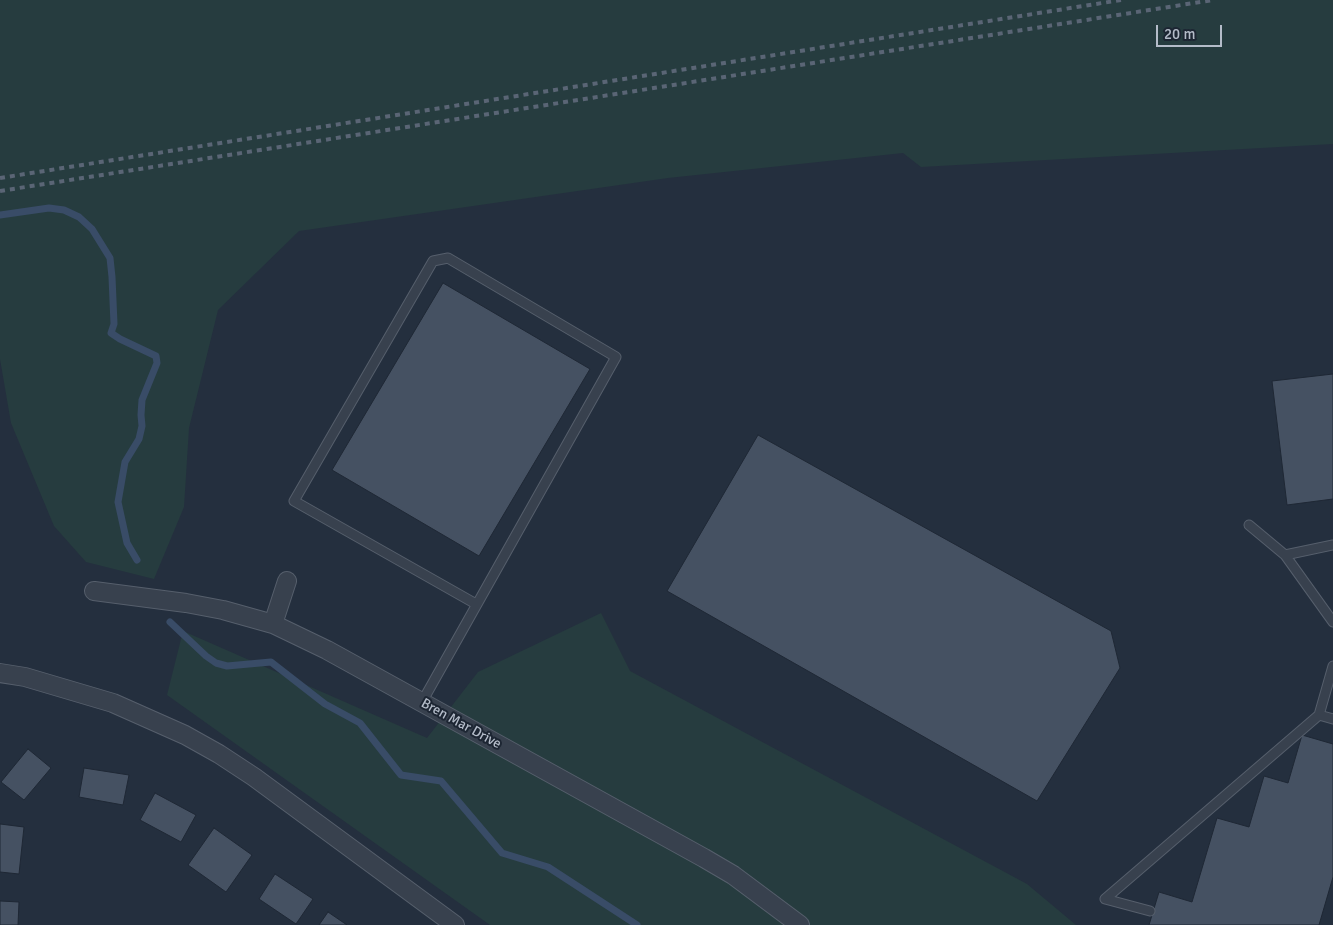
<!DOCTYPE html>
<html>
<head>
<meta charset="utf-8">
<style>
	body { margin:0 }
	#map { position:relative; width:1333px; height:925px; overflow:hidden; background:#242f3e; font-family:Signika,sans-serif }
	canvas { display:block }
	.scale { position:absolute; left:1156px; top:25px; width:66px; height:22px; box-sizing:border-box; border:2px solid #b4bcc9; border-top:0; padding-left:6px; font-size:15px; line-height:18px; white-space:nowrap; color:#b4bcc9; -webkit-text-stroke:4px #1d2633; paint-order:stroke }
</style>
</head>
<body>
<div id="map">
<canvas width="1333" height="925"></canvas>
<div class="scale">20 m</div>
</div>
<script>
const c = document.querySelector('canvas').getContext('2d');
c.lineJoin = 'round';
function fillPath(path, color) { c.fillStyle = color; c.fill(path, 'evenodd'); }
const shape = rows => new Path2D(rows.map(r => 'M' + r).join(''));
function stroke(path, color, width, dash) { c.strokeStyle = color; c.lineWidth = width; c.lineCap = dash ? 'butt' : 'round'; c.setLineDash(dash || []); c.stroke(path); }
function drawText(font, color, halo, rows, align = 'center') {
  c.font = font + ' Signika,sans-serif'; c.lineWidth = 4; c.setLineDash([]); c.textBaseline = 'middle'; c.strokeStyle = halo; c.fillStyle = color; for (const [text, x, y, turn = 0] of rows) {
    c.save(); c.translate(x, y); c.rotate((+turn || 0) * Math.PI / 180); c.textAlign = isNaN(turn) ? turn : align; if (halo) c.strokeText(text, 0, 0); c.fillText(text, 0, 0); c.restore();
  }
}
fillPath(shape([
	[0,0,1333,0,1333,144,921,167,903,153,668,178,299,231,218,310,189,428,184,507,154,579,86,562,54,526,11,423,0,359],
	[601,613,630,671,1027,884,1076,925,490,925,167,695,183,631,427,738,478,672]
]), '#263c3f');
stroke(shape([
	[0,215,49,208,64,210,79,217,92,229,110,258,112,277,114,324,111,333,120,339,156,356,157,363,142,400,141,415,142,426,139,439,125,462,118,502,127,543,137,560],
	[170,622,206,656,216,663,227,666,271,662,325,704,360,723,401,775,441,781,502,853,548,867,637,925]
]), '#394c67', 7);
const building = shape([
	[443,283,590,369,479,556,332,470,443,283],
	[1333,374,1333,499,1287,505,1272,381,1333,374],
	[758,435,1111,631,1120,668,1037,801,667,591,758,435],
	[1302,735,1333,744,1333,877,1319,925,1149,925,1159,892,1192,902,1217,818,1249,827,1264,776,1288,783,1302,735],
	[28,749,51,768,24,800,1,782,28,749],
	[84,768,129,775,123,805,79,797,84,768],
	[155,793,196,815,181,842,140,820,155,793],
	[0,824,24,827,19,874,0,872,0,824],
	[214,828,252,855,226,892,188,865,214,828],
	[275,874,313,899,296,924,259,899,275,874],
	[0,901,19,902,18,925,0,925,0,901],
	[328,912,347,925,319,925,328,912]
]);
fillPath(building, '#455162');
stroke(building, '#1f2835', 1);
const service = shape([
	[1249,525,1285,555,1333,622],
	[1285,555,1333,545],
	[1333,666,1319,715,1333,719],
	[422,702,616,357,448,258,433,261,294,501,476,604],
	[1150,911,1105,899,1319,715]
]);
const minor = shape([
	[94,591,186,603,223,610,273,624,327,650,704,858,733,875,800,925],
	[273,624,287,581],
	[0,673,25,677,113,703,185,735,219,754,254,777,455,925]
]);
stroke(service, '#565f6c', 11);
stroke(minor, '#565f6c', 20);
stroke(service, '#38414e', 9);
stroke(minor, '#38414e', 18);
stroke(shape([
	[0,178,1121,0],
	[0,191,1213,0]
]), '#5a6575', 4, [5, 5]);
drawText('14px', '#b4bcc9', '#1d2633', [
	["Bren Mar Drive",461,724,29]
]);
</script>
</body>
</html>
